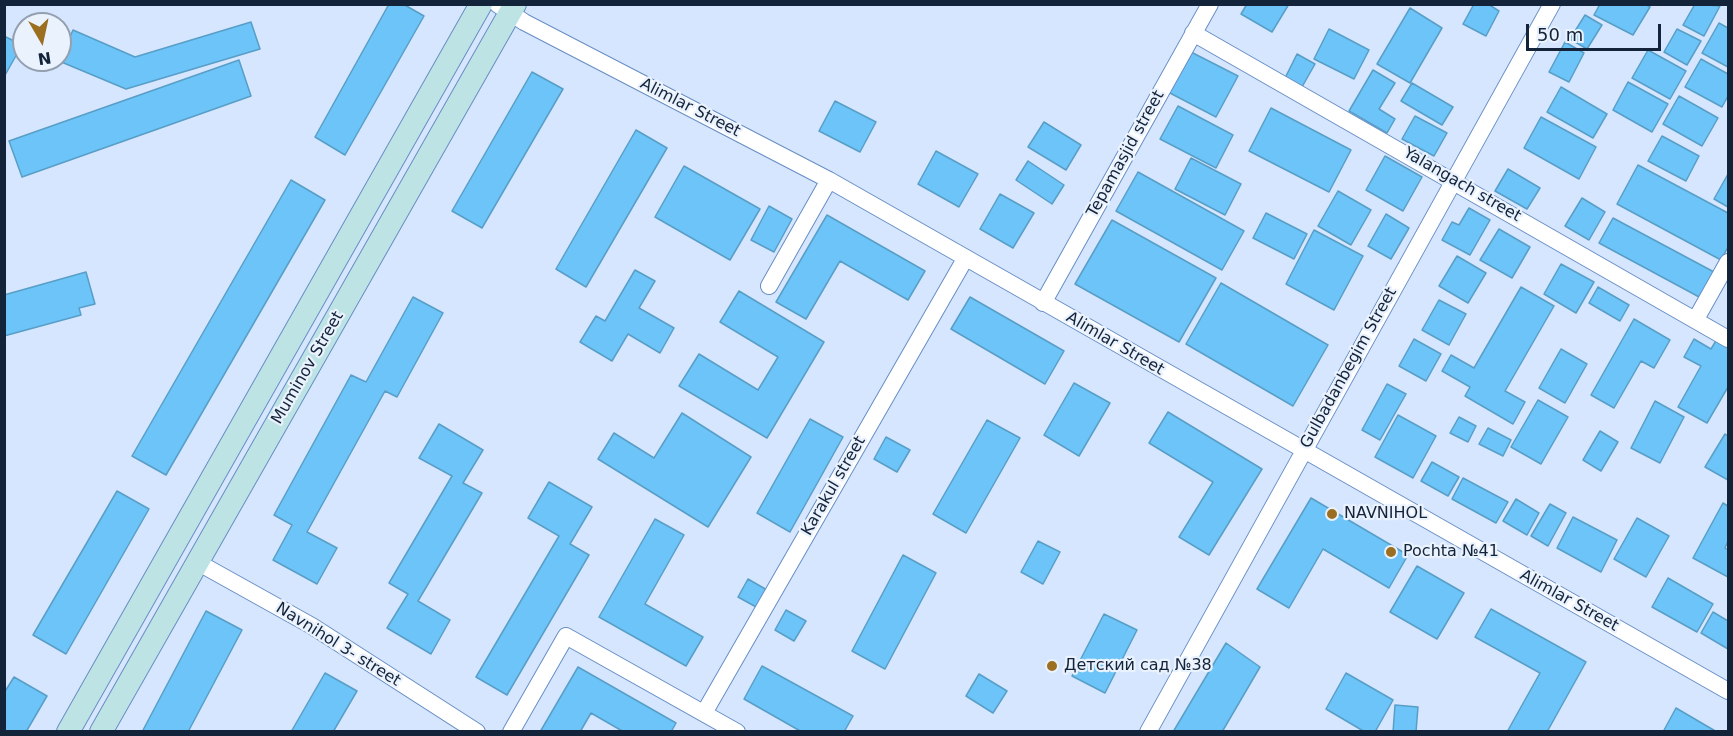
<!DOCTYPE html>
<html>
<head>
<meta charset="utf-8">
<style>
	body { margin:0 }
	#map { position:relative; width:1733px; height:736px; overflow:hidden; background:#d5e6fe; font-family:"DejaVu Sans",sans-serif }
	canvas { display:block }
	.frame { position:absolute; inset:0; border:6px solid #132339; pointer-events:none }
	.north { position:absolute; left:12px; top:12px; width:60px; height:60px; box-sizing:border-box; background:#eaf2fe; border:2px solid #949faf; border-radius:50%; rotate:171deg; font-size:16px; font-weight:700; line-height:24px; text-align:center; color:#132339 }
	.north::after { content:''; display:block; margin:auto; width:21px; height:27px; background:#9c6f20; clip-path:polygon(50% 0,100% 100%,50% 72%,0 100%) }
	.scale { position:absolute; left:1526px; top:24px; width:135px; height:27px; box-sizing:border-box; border:3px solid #132339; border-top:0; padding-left:8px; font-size:18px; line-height:21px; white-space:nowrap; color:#132339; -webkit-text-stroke:4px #eaf2fe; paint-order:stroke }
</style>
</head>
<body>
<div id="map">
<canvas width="1733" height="736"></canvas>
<div class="frame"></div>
<div class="north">N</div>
<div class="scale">50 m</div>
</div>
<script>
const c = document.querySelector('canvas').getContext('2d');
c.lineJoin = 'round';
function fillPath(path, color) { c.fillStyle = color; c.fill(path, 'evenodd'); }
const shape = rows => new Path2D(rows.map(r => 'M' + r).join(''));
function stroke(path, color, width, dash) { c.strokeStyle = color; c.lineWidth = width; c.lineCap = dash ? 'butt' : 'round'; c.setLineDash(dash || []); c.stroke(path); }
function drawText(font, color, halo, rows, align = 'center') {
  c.font = font + ' "DejaVu Sans",sans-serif'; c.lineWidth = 4.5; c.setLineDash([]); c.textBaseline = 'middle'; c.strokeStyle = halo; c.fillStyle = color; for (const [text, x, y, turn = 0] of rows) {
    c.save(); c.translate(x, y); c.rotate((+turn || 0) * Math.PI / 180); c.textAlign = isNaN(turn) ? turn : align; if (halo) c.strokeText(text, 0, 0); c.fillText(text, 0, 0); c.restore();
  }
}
const building = shape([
	[389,4,403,4,424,16,345,155,315,137,389,4],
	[1247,4,1289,4,1272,32,1241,14,1247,4],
	[1474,4,1488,4,1499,11,1486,36,1463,24,1474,4],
	[1600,4,1645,4,1650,7,1633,35,1594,15,1600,4],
	[1695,4,1720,6,1704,36,1683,25,1695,4],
	[1410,8,1442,28,1410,83,1377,64,1410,8],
	[1585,15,1602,25,1587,49,1570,39,1585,15],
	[251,22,260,49,126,89,59,61,73,30,135,57,251,22],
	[1719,23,1728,28,1728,67,1702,53,1719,23],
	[1329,29,1369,50,1354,79,1314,59,1329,29],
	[1677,29,1701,41,1687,65,1664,52,1677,29],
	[4,36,22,45,4,77,4,36],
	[1565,42,1584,53,1569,82,1549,72,1565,42],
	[1648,50,1686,71,1670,99,1632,78,1648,50],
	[1189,51,1238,76,1216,117,1168,92,1189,51],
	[1297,54,1315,64,1302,87,1285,78,1297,54],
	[1701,59,1728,74,1728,96,1722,107,1685,87,1701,59],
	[239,60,251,96,22,177,9,141,239,60],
	[1373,70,1395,83,1379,109,1395,119,1387,133,1349,111,1373,70],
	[532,72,563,89,482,228,452,211,532,72],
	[1628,82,1668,104,1652,132,1613,110,1628,82],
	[1412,83,1453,107,1442,125,1401,101,1412,83],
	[1561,87,1607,114,1593,138,1547,112,1561,87],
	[1679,96,1718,118,1702,146,1663,124,1679,96],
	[835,101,876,122,860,152,819,131,835,101],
	[1178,106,1233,135,1216,168,1160,139,1178,106],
	[1271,108,1351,150,1329,192,1249,151,1271,108],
	[1415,116,1447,133,1434,156,1402,139,1415,116],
	[1541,117,1596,147,1579,179,1524,148,1541,117],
	[1044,122,1081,145,1066,170,1028,147,1044,122],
	[636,130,667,148,586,287,556,269,636,130],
	[1662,136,1699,156,1686,181,1648,161,1662,136],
	[936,151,978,174,959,207,918,184,936,151],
	[1385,156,1422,177,1403,211,1366,190,1385,156],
	[1191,158,1241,184,1225,215,1175,189,1191,158],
	[1028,161,1064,185,1052,204,1016,180,1028,161],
	[1638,165,1728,213,1728,247,1721,260,1617,204,1638,165],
	[684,166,760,209,730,260,655,217,684,166],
	[1508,169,1540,188,1527,209,1495,191,1508,169],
	[1138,172,1244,231,1222,270,1116,211,1138,172],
	[1728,174,1728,207,1714,199,1728,174],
	[291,180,325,200,166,475,132,456,291,180],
	[1338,191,1371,210,1351,245,1318,226,1338,191],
	[1000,194,1034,213,1013,248,980,229,1000,194],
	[1582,198,1605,212,1589,240,1565,226,1582,198],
	[769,206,792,219,774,252,751,240,769,206],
	[1469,208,1490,220,1470,255,1442,240,1452,222,1459,225,1469,208],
	[1266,213,1307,234,1294,259,1253,238,1266,213],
	[1386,214,1409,228,1391,259,1368,246,1386,214],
	[827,215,925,271,908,300,840,261,806,319,776,302,827,215],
	[1613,218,1714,272,1701,298,1599,243,1613,218],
	[1112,220,1216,278,1179,342,1075,284,1112,220],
	[1499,229,1530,247,1512,278,1480,260,1499,229],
	[1314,230,1363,256,1334,310,1286,284,1314,230],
	[1457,256,1486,273,1468,303,1439,286,1457,256],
	[1561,264,1594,282,1576,313,1544,294,1561,264],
	[635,270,655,281,639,308,674,328,660,353,628,334,612,361,580,342,596,316,605,321,635,270],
	[86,272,95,304,79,308,81,315,4,336,4,295,86,272],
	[1221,283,1328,345,1293,406,1186,344,1221,283],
	[1521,287,1554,306,1505,391,1525,402,1513,424,1465,396,1470,387,1442,371,1451,355,1474,368,1521,287],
	[1598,287,1629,305,1620,321,1589,303,1598,287],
	[739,291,824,342,767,438,679,386,699,354,758,390,778,357,720,322,739,291],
	[413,297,443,313,397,397,385,391,307,532,337,548,317,584,273,560,292,525,274,515,351,375,366,382,413,297],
	[970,297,1064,351,1045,384,951,329,970,297],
	[1439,300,1466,314,1449,345,1422,330,1439,300],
	[1634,319,1670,340,1654,368,1641,361,1614,408,1591,395,1634,319],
	[1414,339,1441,354,1426,381,1399,366,1414,339],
	[1694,339,1711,349,1717,339,1728,345,1728,387,1707,423,1678,407,1701,366,1684,357,1694,339],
	[1561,349,1587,364,1565,403,1539,388,1561,349],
	[1074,383,1110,403,1079,456,1044,435,1074,383],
	[1387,384,1406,394,1380,440,1362,430,1387,384],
	[1538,400,1568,417,1541,464,1511,447,1538,400],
	[1655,401,1684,417,1660,463,1631,448,1655,401],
	[1168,412,1262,469,1209,555,1179,537,1213,482,1149,443,1168,412],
	[682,413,751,457,708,527,598,459,614,433,654,458,682,413],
	[1398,415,1436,436,1413,478,1375,457,1398,415],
	[1459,417,1476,426,1468,442,1450,433,1459,417],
	[810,419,843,437,790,532,757,513,810,419],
	[987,420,1020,438,966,533,933,514,987,420],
	[439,424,483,450,463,483,482,493,418,601,450,620,431,654,387,628,408,594,389,583,452,476,419,458,439,424],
	[1488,428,1511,440,1503,456,1479,444,1488,428],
	[1600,431,1618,442,1601,471,1583,460,1600,431],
	[1725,434,1728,436,1728,480,1705,467,1725,434],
	[886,437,910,450,897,472,874,459,886,437],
	[1432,462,1459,477,1448,496,1421,481,1432,462],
	[1463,478,1508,502,1496,523,1452,499,1463,478],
	[549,482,592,507,570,544,589,555,507,695,476,677,559,536,528,518,549,482],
	[117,491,149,509,66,654,33,635,117,491],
	[1311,498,1408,555,1389,588,1323,549,1289,608,1257,589,1311,498],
	[1516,499,1539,513,1527,535,1503,521,1516,499],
	[1723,503,1728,506,1728,541,1725,548,1728,550,1728,577,1693,558,1723,503],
	[1550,504,1566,513,1548,546,1531,536,1550,504],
	[1573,517,1617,540,1601,572,1557,548,1573,517],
	[1637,518,1669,536,1646,577,1614,559,1637,518],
	[655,519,684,535,645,604,703,637,686,666,599,617,655,519],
	[1038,541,1060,552,1043,584,1021,572,1038,541],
	[903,555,936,573,885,669,852,651,903,555],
	[1417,566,1464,593,1437,639,1390,612,1417,566],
	[1668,578,1713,604,1697,632,1652,607,1668,578],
	[748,579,767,590,758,608,738,597,748,579],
	[1491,609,1586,662,1547,732,1507,732,1540,673,1475,637,1491,609],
	[786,610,806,621,794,641,775,630,786,610],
	[206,611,242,630,188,732,142,732,206,611],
	[1713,612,1728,621,1728,649,1701,633,1713,612],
	[1104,614,1137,630,1105,693,1072,676,1104,614],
	[1226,643,1260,667,1222,732,1173,732,1226,643],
	[762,666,853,716,844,732,802,732,744,699,762,666],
	[578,667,676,723,671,732,624,732,591,713,580,732,540,732,578,667],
	[325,673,357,691,333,732,291,732,325,673],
	[1346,673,1393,700,1375,732,1365,732,1326,709,1346,673],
	[979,674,1007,691,993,713,966,696,979,674],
	[14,677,47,696,26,732,4,732,4,693,14,677],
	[1395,705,1418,707,1416,732,1393,732,1395,705],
	[1676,708,1717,732,1663,732,1676,708]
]);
fillPath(building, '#6cc4f8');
stroke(building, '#589ec7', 1.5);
const minor = shape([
	[497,4,524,22,829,180,1728,691],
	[1193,33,1728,339],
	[769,286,829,180],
	[1043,303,1210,4],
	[1696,319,1728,262],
	[197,562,312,626,477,732],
	[704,713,965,259],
	[511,732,566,636,737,732],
	[1148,732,1552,4]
]);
const secondary = shape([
	[68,732,481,4],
	[101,732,515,4]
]);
stroke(minor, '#678ec5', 18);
stroke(secondary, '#678ec5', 24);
stroke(minor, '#fff', 16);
stroke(secondary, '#bee3e4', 22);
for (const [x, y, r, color] of [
	[1332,514,6,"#9c6f20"],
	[1391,552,6,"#9c6f20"],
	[1052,666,6,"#9c6f20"]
]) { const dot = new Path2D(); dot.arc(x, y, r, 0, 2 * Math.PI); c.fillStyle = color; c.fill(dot); stroke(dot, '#eaf2fe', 2); }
drawText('16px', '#132339', '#eaf2fe', [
	["Аlimlar Street",690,108,27],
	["Tepamasjid street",1126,154,-61],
	["Yalangach street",1462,185,30],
	["Аlimlar Street",1115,344,30],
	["Muminov Street",308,368,-60],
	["Gulbadanbegim Street",1349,368,-61],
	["Karakul street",834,486,-60],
	["Аlimlar Street",1569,601,29],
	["Navnihol 3- street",338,645,32]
]);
drawText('16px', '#132339', '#eaf2fe', [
	["NAVNIHOL",1344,514],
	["Pochta №41",1403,552],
	["Детский сад №38",1064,666]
], 'left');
</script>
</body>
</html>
